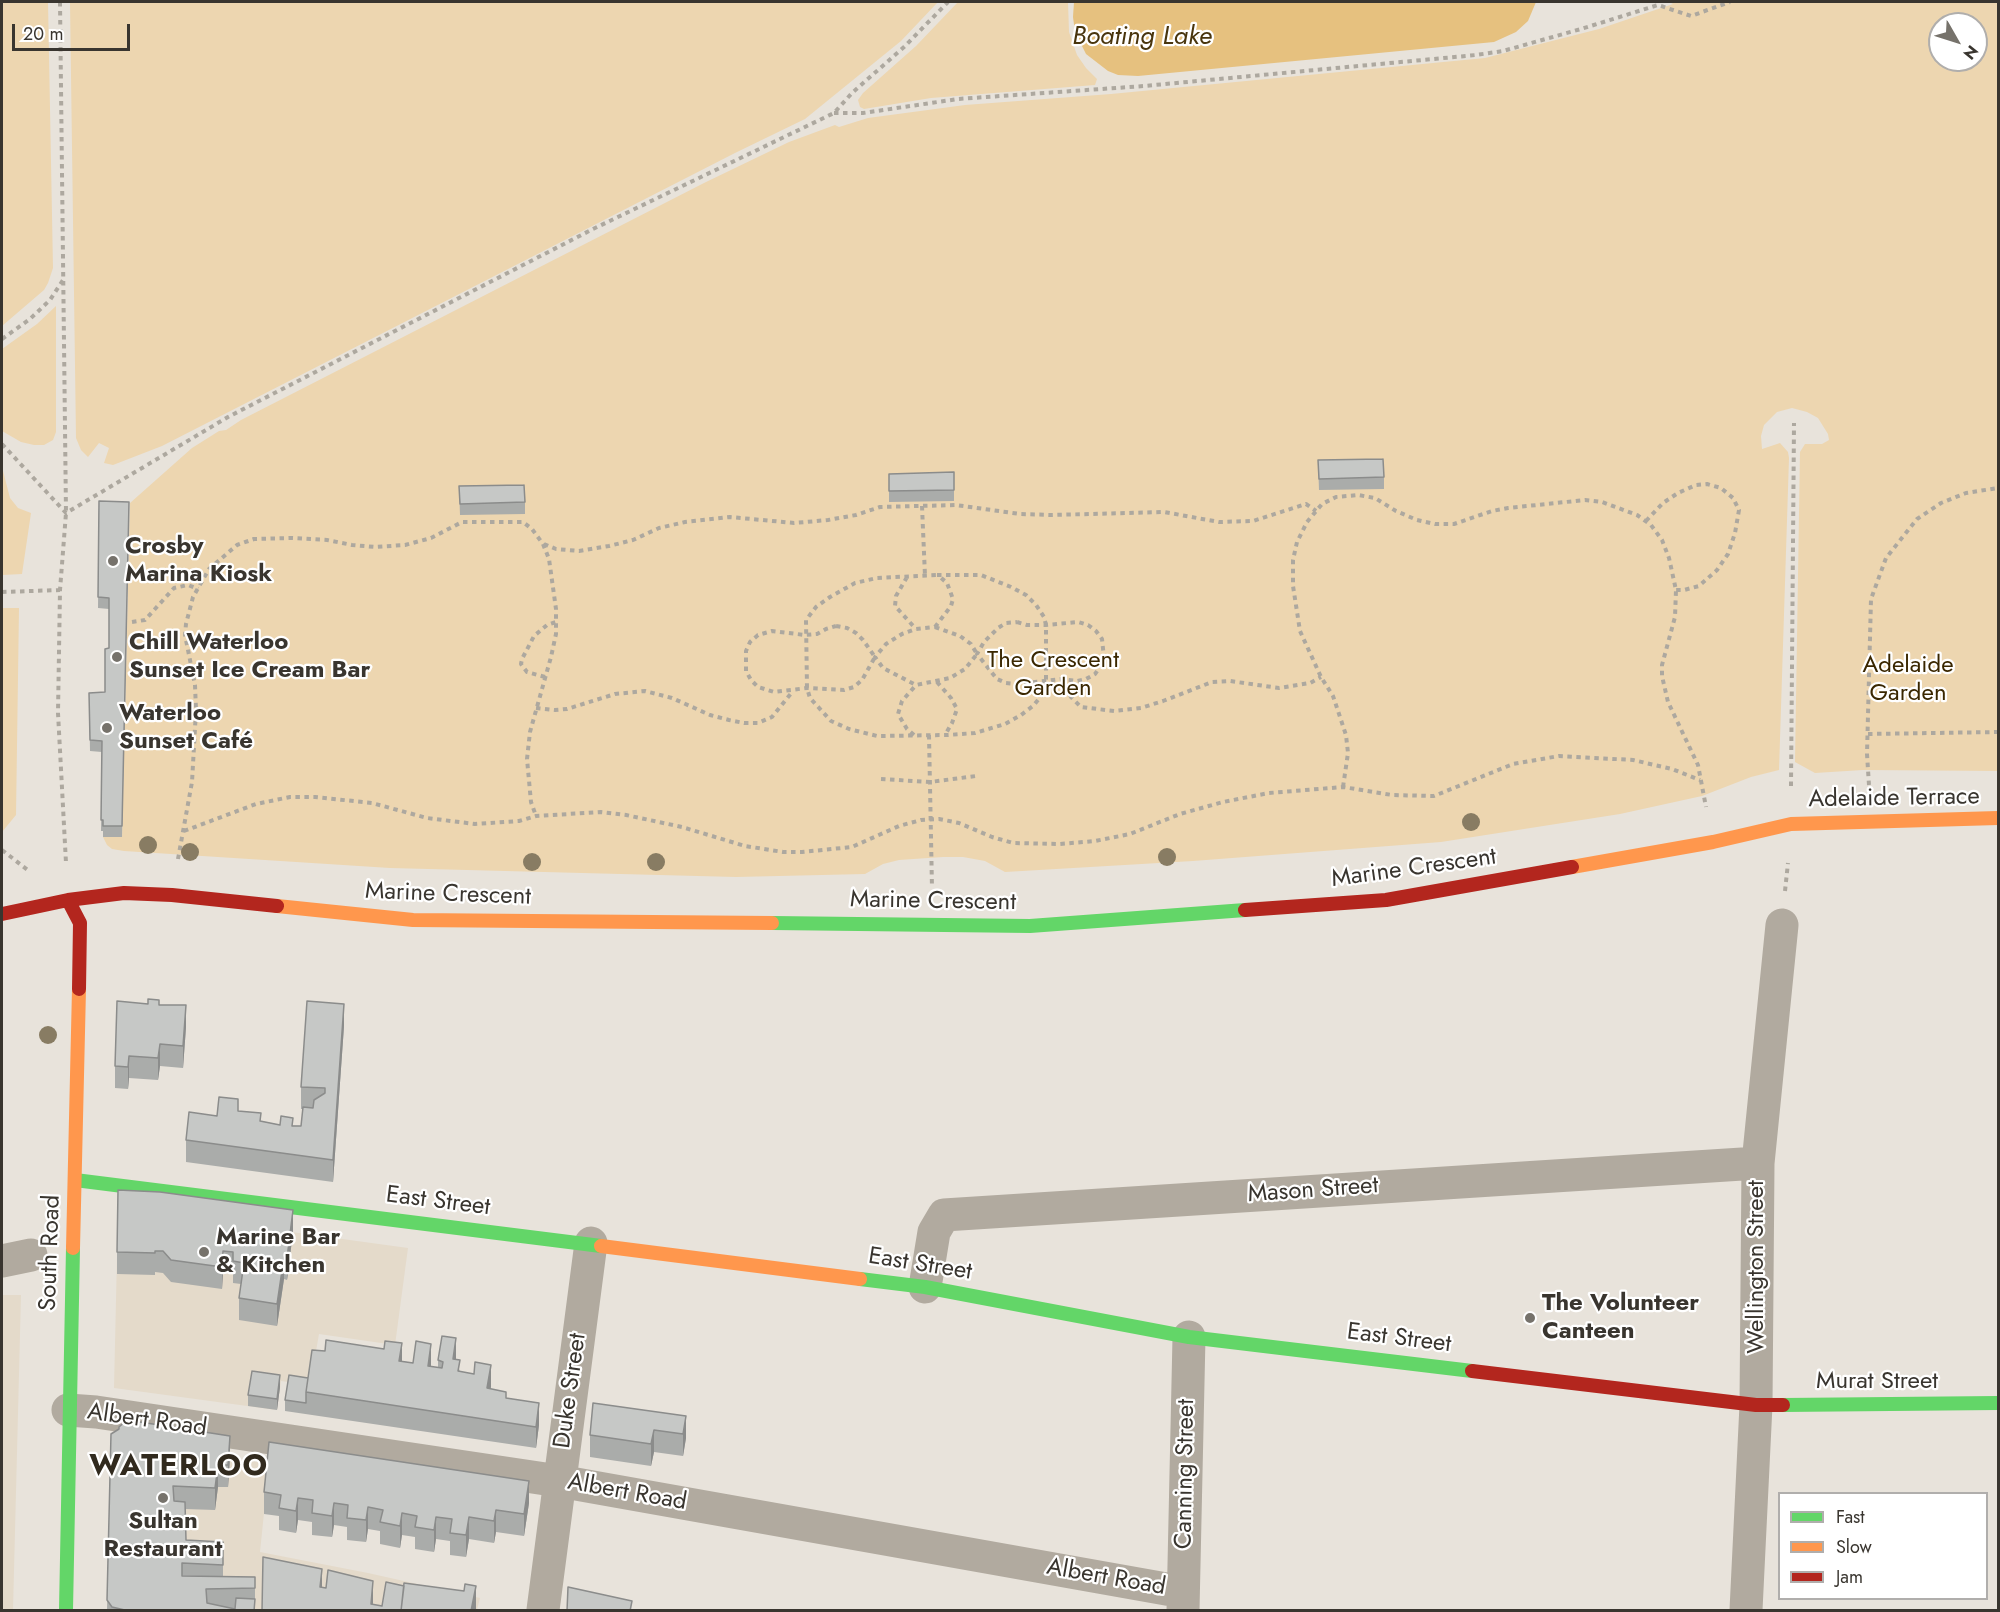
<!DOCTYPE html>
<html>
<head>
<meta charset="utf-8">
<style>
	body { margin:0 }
	#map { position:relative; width:2000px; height:1612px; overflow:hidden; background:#e8e3db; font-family:Jost,sans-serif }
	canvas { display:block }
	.frame { position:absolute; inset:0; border:3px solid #39352f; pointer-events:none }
	.legend { position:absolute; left:1778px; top:1492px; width:210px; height:108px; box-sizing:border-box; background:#fff; border:2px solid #b0aeac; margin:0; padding:8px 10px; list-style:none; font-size:18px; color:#39352f }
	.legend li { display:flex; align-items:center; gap:12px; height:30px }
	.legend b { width:30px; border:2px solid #b0aeac }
	.north { position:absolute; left:1928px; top:12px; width:60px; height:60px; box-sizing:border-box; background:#fff; border:2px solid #b0aeac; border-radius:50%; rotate:129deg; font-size:16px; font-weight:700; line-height:24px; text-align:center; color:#39352f }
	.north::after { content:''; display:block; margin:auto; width:21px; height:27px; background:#76726b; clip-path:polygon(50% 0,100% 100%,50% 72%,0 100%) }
	.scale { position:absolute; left:12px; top:24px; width:118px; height:27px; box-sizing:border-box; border:3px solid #39352f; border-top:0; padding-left:8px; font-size:18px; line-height:21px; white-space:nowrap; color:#39352f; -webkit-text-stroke:4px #fff; paint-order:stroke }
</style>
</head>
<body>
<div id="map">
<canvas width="2000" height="1612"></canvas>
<div class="frame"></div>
<ul class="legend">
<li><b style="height:8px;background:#63d668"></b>Fast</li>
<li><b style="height:8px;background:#ff974d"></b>Slow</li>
<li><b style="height:8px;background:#b3261e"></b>Jam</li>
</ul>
<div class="north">N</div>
<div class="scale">20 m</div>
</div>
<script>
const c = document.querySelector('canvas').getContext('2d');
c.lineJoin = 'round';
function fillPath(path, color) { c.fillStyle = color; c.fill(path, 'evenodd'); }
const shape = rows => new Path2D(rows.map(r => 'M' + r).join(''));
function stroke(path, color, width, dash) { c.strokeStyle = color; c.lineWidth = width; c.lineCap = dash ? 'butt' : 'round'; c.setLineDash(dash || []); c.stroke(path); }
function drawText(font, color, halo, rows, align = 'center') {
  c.font = font + ' Jost,sans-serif'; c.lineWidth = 4.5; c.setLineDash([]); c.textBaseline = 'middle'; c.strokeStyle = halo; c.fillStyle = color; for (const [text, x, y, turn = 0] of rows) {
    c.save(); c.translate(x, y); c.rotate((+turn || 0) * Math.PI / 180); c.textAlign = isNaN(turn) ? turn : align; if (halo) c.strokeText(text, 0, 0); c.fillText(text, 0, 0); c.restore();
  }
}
fillPath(shape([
	[118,1212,160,1214,408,1248,395,1345,319,1334,310,1385,281,1381,277,1410,114,1388],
	[2,1295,21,1295,13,1610,2,1610],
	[111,1456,230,1458,269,1464,260,1552,368,1573,480,1598,477,1610,107,1610]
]), '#e4daca');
fillPath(shape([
	[2,2,48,2,53,268,48,283,44,290,2,326],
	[70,2,938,2,901,41,805,119,735,153,162,446,113,465,104,463,109,448,99,443,88,457,81,450,76,438],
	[958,2,1068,2,1069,32,1077,55,1086,68,1097,79,1095,85,931,98,864,109,860,107,858,100,863,93,916,46],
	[1669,2,1998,2,1998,771,1863,770,1815,773,1795,762,1800,452,1805,444,1822,444,1829,440,1828,434,1818,418,1807,412,1792,408,1777,412,1764,425,1761,436,1762,449,1780,443,1788,452,1789,458,1779,770,1751,777,1702,796,1620,814,1441,842,1193,861,1005,872,985,861,963,857,943,857,899,860,883,864,865,874,736,877,390,868,124,851,112,849,107,845,103,837,122,837,130,503,192,448,219,431,226,430,241,420,704,183,789,142,835,125,839,127,868,118,965,105,1111,94,1485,58,1599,29,1673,4],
	[1940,24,1976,24,1976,60,1940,60],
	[56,306,56,432,53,440,44,445,34,445,21,442,2,431,2,349,37,324],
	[2,467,10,498,18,508,31,513,22,574,2,575],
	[2,608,19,608,16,815,2,832]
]), '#edd6b0');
fillPath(shape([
	[1074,2,1536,2,1528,21,1516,32,1494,42,1138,76,1118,75,1108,71,1086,54,1075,32,1073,17]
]), '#e6c17f');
stroke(shape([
	[60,2,66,513,60,590,58,713,66,863],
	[834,113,863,113,958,99,1144,86,1476,55,1503,51,1581,29,1658,5,1691,16,1730,2],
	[2,339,30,319,50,300,63,280],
	[2,444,66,513,228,417,593,229,834,113,852,93,904,47,948,2],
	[922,506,925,576],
	[1646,521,1663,503,1678,493,1696,485,1707,484,1721,488,1733,498,1739,510,1735,533,1728,554,1717,570,1699,586,1684,590,1676,590],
	[544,544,556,549,579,551,609,546,633,540,659,528,685,522,730,517,794,523,828,520,856,515,880,507,956,505,1020,514,1052,515,1164,512,1219,522,1253,521,1306,504,1316,511],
	[937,575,981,575,1011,587,1026,595,1036,605,1044,617,1046,625,1046,679,1042,695,1033,706,1021,715,1005,724,975,733,948,735,877,736,849,729,831,721,810,698,807,688,806,620,816,607,830,597,855,583,877,578,937,575],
	[907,577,896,596,895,606,916,629],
	[2,592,60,590],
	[132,622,145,620,174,588,188,585,198,589],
	[1017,622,1027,625,1046,625,1078,622,1088,625,1096,631,1102,639,1104,658,1100,667,1095,674,1086,679,1077,681,1062,679,1016,684,1006,683,997,679,977,654,984,642,998,628,1006,623,1017,622],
	[836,626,847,628,856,633,863,640,875,657,862,680,854,687,844,690,807,688,774,692,758,687,751,680,746,671,746,651,750,642,758,635,772,631,805,635,817,634,826,629,836,626],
	[935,627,960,636,971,644,977,654,965,669,950,678,916,685,883,668,875,657,886,644,902,634,916,629,935,627],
	[935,627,951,606,953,599,947,583,939,576],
	[545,677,527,672,521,664,522,659,534,636,547,625,556,622],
	[1062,679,1071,697,1081,707,1114,711,1141,708,1163,701,1212,682,1230,681,1279,688,1310,683,1321,677],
	[937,682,951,698,957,709,952,723,945,735],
	[536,708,555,710,567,709,615,694,645,691,672,698,710,715,729,720,744,723,758,723,772,717,793,691],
	[1868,734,1998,732],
	[914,735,907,729,898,714,902,701,916,685],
	[929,735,932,888],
	[881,779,930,782,976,776],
	[1869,785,1867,754,1871,599,1886,558,1917,519,1941,503,1966,493,1998,488],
	[1791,786,1794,423],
	[1343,787,1348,753,1346,735,1333,696,1321,677,1300,631,1293,586,1293,560,1297,542,1307,522,1322,504,1336,497,1358,495,1375,498,1396,511,1417,520,1435,524,1454,524,1492,511,1508,508,1585,500,1602,502,1637,515,1651,525,1662,540,1669,558,1676,590,1675,617,1662,665,1662,676,1668,702,1698,765,1706,807],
	[184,831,256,804,290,797,315,797,372,803,427,818,475,824,519,821,536,816,601,812,626,815,682,827,745,846,783,852,802,852,852,847,899,826,921,820,939,819,959,823,992,837,1013,843,1060,844,1095,841,1130,834,1180,814,1223,802,1269,793,1343,787,1392,795,1434,796,1513,764,1559,756,1633,760,1672,769,1700,780],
	[2,850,29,871],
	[178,859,192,782,196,710,195,685,185,635,186,624,193,597,209,569,237,545,254,539,292,538,327,540,352,545,375,547,405,545,431,538,462,522,523,522,532,529,543,544,549,559,556,609,556,634,551,657,530,732,527,759,531,802,536,816],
	[1785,891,1788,863]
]), '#ada89f', 4, [4.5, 4.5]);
stroke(shape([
	[2,1261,31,1255],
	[925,1287,934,1232,944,1215,1758,1163],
	[68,1410,96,1412,559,1481,1183,1592],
	[543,1610,591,1243],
	[1183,1610,1189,1337],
	[1746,1610,1756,1405,1758,1163,1782,925]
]), '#b1aa9f', 33);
stroke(shape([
	[772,923,1030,926,1245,910],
	[75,1180,601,1246],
	[860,1279,925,1287,1189,1337,1472,1371],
	[1783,1405,1998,1403],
	[66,1610,73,1248]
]), '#63d668', 14);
stroke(shape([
	[1572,867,1713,842,1791,824,1998,818],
	[277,906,413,920,772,923],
	[601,1246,860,1279],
	[73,1248,79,989]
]), '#ff974d', 14);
stroke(shape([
	[68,900,80,923,79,989],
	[1245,910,1386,900,1572,867],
	[2,914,68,900,124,893,172,895,277,906],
	[1472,1371,1756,1405,1783,1405]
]), '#b3261e', 14);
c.fillStyle = '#887c63';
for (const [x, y] of [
	[1471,822],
	[148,845],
	[190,852],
	[1167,857],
	[532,862],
	[656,862],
	[48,1035]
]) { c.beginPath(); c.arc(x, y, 9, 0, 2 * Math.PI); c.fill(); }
fillPath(shape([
	[1318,460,1384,477,1384,489,1319,490],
	[954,472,954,501,889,502,889,474],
	[459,486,525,502,525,514,460,515],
	[99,501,129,502,122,837,103,837,103,831,101,831,102,752,90,751,89,693,105,692,109,648,109,609,98,608],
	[159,1005,186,1027,183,1068,160,1066,158,1080,129,1078,128,1089,115,1088,115,1066],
	[344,1026,333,1182,186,1162,186,1140,217,1116,238,1111,261,1121,280,1125,301,1126,303,1109,301,1109,301,1087],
	[293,1232,287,1280,284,1279,277,1326,239,1320,239,1298,241,1284,233,1283,233,1273,223,1272,222,1289,171,1282,163,1273,155,1272,155,1275,117,1274,117,1252],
	[456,1359,460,1372,506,1398,539,1425,536,1448,285,1411,285,1400,308,1378,402,1361,438,1368,438,1360],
	[280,1387,277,1410,248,1406,248,1395],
	[686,1416,686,1438,683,1456,654,1452,651,1466,590,1457,590,1435],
	[111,1434,230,1458,228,1487,218,1487,215,1510,185,1509,186,1540,223,1542,223,1577,255,1577,255,1611,107,1611],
	[264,1492,529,1503,524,1536,496,1532,494,1543,469,1539,466,1557,450,1555,450,1541,436,1539,434,1552,415,1549,415,1537,402,1535,400,1548,380,1544,380,1531,368,1529,366,1542,347,1540,347,1527,334,1525,332,1537,312,1535,312,1522,298,1520,296,1533,279,1530,279,1516,264,1514]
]), '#aaacaa');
fillPath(shape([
	[344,1004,344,1026,333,1182,333,1160],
	[186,1005,186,1027,183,1068,183,1046],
	[160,1044,160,1066,158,1080,158,1058],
	[129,1056,129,1078,128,1089,128,1067],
	[293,1210,293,1232,287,1280,287,1258],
	[223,1251,223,1272,222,1289,222,1267],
	[284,1257,284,1279,277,1326,277,1304],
	[456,1338,456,1360,453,1359],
	[402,1343,402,1365,399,1361],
	[431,1344,431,1366,428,1388,428,1366],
	[491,1365,491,1387,487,1410,487,1388],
	[280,1375,280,1387,277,1410,277,1399],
	[539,1403,539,1425,536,1448,536,1427],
	[686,1416,686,1438,683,1456,683,1434],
	[654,1430,654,1452,651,1466,651,1444],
	[230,1436,230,1458,228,1487,228,1465],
	[218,1465,218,1487,215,1510,215,1488],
	[529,1481,529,1503,524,1536,524,1514],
	[298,1498,298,1520,296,1533,296,1511],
	[334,1503,334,1525,332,1537,332,1516],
	[368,1507,368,1529,366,1542,366,1520],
	[496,1510,496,1532,494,1543,494,1521],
	[402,1513,402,1535,400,1548,400,1526],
	[436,1517,436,1539,434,1552,434,1530],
	[469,1517,469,1539,466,1557,466,1535],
	[322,1569,322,1591,320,1587],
	[373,1581,373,1603,372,1611,371,1604],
	[476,1586,476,1611,471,1611]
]), '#8b8c8b');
const building = shape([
	[1383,459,1384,477,1319,479,1318,460,1383,459],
	[954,472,954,490,889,491,889,474,954,472],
	[524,485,525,502,460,504,459,486,524,485],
	[99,501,129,502,122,826,103,826,103,820,101,820,102,741,90,740,89,693,105,692,105,649,109,648,109,598,98,597,99,501],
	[148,999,159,1000,159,1005,186,1005,183,1046,160,1044,158,1058,129,1056,128,1067,115,1066,117,1001,148,1004,148,999],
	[307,1001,344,1004,333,1160,186,1140,189,1112,217,1116,219,1097,238,1099,238,1111,261,1113,260,1121,280,1125,281,1116,293,1118,292,1126,301,1126,303,1107,313,1108,314,1100,325,1093,325,1088,301,1087,307,1001],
	[118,1190,160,1192,293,1210,287,1258,284,1257,277,1304,239,1298,244,1263,233,1261,233,1252,223,1251,222,1267,171,1260,163,1251,155,1251,155,1253,117,1252,118,1190],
	[442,1336,456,1338,453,1359,460,1360,458,1371,474,1374,475,1362,491,1365,487,1388,506,1392,506,1398,539,1403,536,1427,306,1392,312,1350,325,1351,326,1340,384,1349,385,1341,402,1343,399,1361,413,1363,416,1341,431,1344,428,1366,442,1368,443,1362,438,1360,442,1336],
	[252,1371,280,1375,277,1399,248,1395,252,1371],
	[289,1375,308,1378,306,1392,306,1403,285,1400,289,1375],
	[593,1403,686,1416,683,1434,654,1430,651,1444,590,1435,593,1403],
	[127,1420,230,1436,228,1465,218,1465,215,1488,173,1486,174,1501,185,1502,186,1540,223,1542,223,1565,182,1563,182,1576,255,1577,255,1588,206,1589,207,1603,235,1609,236,1598,255,1599,254,1611,129,1611,112,1607,107,1600,111,1434,119,1429,119,1427,127,1420],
	[269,1442,529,1481,524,1514,496,1510,494,1521,469,1517,466,1535,450,1533,452,1519,436,1517,434,1530,415,1527,417,1516,402,1513,400,1526,380,1522,383,1510,368,1507,366,1520,347,1518,348,1505,334,1503,332,1516,312,1513,313,1500,298,1498,296,1511,279,1508,281,1495,264,1492,269,1442],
	[263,1557,322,1569,320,1587,326,1588,328,1570,373,1581,371,1604,382,1606,386,1582,404,1586,401,1611,262,1611,263,1557],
	[404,1583,464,1591,465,1584,476,1586,471,1611,401,1611,404,1583],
	[568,1587,632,1601,630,1611,567,1611,568,1587]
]);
fillPath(building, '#c6c8c6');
stroke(building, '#8b8c8b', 1.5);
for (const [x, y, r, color] of [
	[113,561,6,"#76726b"],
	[117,657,6,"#76726b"],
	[107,728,6,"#76726b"],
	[204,1252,6,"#76726b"],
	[1530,1318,6,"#76726b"],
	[163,1498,6,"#76726b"]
]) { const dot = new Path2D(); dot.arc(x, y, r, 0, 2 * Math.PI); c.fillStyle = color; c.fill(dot); stroke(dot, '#fff', 2); }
drawText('bold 24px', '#39352f', '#fff', [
	["Crosby",125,547],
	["Marina Kiosk",125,575],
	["Chill Waterloo",129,643],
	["Sunset Ice Cream Bar",129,671],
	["Waterloo",119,714],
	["Sunset Café",119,742],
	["Marine Bar",216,1238],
	["& Kitchen",216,1266],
	["The Volunteer",1542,1304],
	["Canteen",1542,1332],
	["Sultan",163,1522,"center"],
	["Restaurant",163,1550,"center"]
], 'left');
drawText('24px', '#3a2700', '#fff', [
	["The Crescent",1053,661],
	["Garden",1053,689],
	["Adelaide",1908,666],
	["Garden",1908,694]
]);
drawText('24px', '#39352f', '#fff', [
	["Adelaide Terrace",1894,799,-1],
	["Marine Crescent",1414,869,-8],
	["Marine Crescent",448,895,2],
	["Marine Crescent",933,902,1],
	["Mason Street",1313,1191,-4],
	["East Street",438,1202,7],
	["South Road",51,1253,-88],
	["East Street",920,1265,9],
	["Wellington Street",1757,1267,-90],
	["East Street",1399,1339,7],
	["Murat Street",1877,1382],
	["Duke Street",571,1391,-82],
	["Albert Road",147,1421,8],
	["Canning Street",1186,1474,-89],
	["Albert Road",627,1493,10],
	["Albert Road",1106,1578,10]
]);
drawText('italic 26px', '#49350d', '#fff', [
	["Boating Lake",1142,38]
]);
c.letterSpacing = '1.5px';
drawText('bold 30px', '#312a1e', '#fff', [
	["WATERLOO",179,1468]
]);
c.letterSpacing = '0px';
</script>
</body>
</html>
